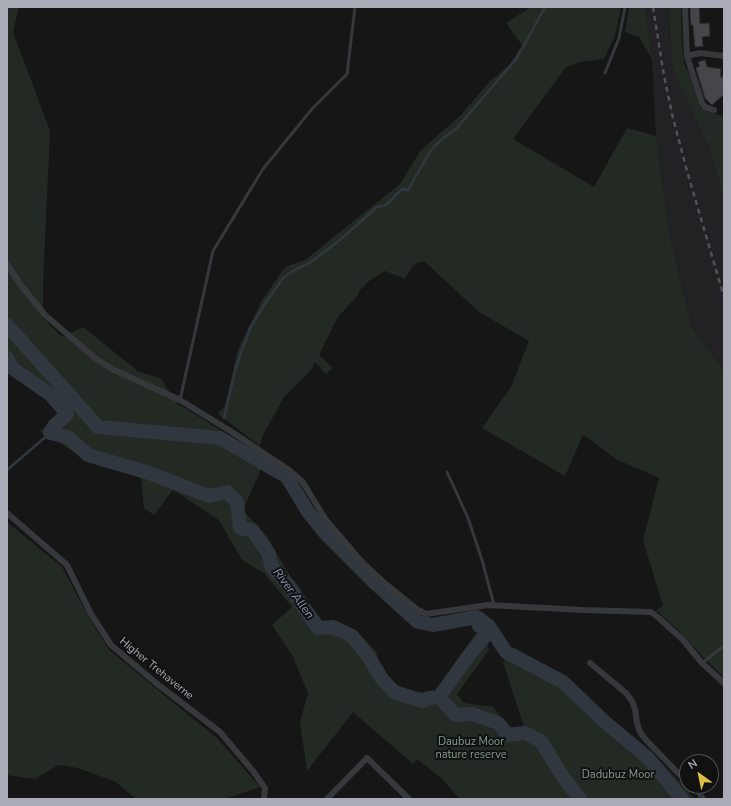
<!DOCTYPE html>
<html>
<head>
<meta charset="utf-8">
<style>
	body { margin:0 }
	#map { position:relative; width:731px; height:806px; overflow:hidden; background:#161617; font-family:"Nunito Sans",sans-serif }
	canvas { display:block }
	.frame { position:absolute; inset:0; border:8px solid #a9acb6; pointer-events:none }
	.north { position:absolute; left:679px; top:754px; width:40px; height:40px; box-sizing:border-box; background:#111112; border:1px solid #4e4f54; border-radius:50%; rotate:327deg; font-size:11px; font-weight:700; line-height:16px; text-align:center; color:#a9acb6 }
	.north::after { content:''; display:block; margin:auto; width:14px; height:18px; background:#ddbe49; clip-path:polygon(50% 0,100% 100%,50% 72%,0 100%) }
</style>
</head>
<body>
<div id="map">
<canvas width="731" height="806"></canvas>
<div class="frame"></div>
<div class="north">N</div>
</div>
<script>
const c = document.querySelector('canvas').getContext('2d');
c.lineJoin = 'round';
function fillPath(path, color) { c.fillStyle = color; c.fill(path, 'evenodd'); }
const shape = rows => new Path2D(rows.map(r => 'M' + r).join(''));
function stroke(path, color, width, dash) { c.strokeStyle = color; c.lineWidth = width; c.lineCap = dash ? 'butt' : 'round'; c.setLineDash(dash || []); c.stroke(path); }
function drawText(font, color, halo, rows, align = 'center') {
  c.font = font + ' "Nunito Sans",sans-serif'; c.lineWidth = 4; c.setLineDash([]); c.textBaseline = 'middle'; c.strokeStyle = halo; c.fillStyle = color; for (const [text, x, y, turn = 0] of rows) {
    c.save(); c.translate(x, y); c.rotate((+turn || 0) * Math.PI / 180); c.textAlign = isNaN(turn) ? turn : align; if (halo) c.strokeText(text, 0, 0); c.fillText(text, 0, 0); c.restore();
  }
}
fillPath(shape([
	[645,7,668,7,670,40,708,145,724,197,724,371,692,327,670,237,656,136,652,60]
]), '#222224');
fillPath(shape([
	[7,7,19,7,13,32,50,131,43,283,43,318,62,337,83,327,139,372,160,378,178,404,266,458,243,510,267,536,303,599,323,621,356,630,376,651,379,664,394,684,416,692,436,691,475,634,485,636,489,650,457,694,464,703,493,707,509,727,524,727,503,662,515,648,561,675,623,731,663,764,695,799,460,799,440,777,417,759,413,764,353,712,307,771,300,722,308,693,292,655,272,625,292,607,264,573,242,560,219,520,173,490,154,515,144,508,141,478,84,458,40,431,66,407,8,369],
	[531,7,621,7,615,36,604,59,581,62,566,67,513,139,594,187,627,128,656,136,670,237,692,327,724,371,724,677,704,658,679,631,656,610,663,606,643,540,659,478,616,459,583,435,565,476,482,428,511,387,529,341,479,312,424,261,413,265,405,279,385,271,370,280,360,290,357,296,338,317,319,355,333,368,326,374,315,362,311,370,284,397,262,437,260,446,218,414,225,405,238,350,261,302,285,267,305,260,400,184,421,150,461,115,489,82,510,64,522,45,506,23],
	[629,7,645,7,652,60,640,38,625,32],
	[668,7,681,7,682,42,684,63,691,78,700,107,724,117,724,197,708,145,673,68],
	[7,522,62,567,91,621,109,650,217,738,260,787,225,799,136,799,116,782,78,768,58,765,35,779,7,775]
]), '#232a24');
stroke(shape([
	[224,418,236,367,250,328,268,299,284,277,296,269,308,264,340,240,377,207,386,205,402,189,408,190,431,150,442,139,457,128,517,58,545,7],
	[220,438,221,433],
	[7,470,50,433]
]), '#31373f', 2.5);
stroke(shape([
	[7,325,98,427,220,438,287,477,308,512,326,534,375,583,418,622,433,625,477,617,489,626,506,652,563,682,605,722,648,758,682,799],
	[7,358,12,368,51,395,67,414,54,426,50,433,68,437,88,455,149,473,209,496,227,492,237,502,240,528,252,530,269,554,271,566,289,586,318,628,333,627,352,636,368,656,382,679,394,692,422,701,430,698,439,697,456,715,472,714,498,723,508,735,525,733,541,741,561,774,580,799],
	[439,697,470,654,485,636,486,631,479,626,481,623]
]), '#31373f', 14);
const building = shape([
	[690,7,699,7,700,24,709,23,710,36,702,37,703,46,695,47,693,25,691,25,690,7],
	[705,60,707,67,721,69,720,77,724,77,724,94,712,105,705,98,696,68,700,66,698,62,705,60]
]);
fillPath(building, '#45464a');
stroke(building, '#313033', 1);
stroke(shape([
	[605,73,619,38,625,7],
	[180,400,213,251,263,169,312,109,347,74,355,7],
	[447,472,468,518,482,560,494,605],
	[702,663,724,646]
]), '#37383c', 3);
stroke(shape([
	[685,7,687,56,702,103,705,107,714,110],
	[687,56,700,53,724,56],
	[7,264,20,284,45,315,95,358,114,370,180,400,232,432,289,470,302,481,326,520,362,562,381,580,418,610,426,614,488,605,583,610,651,612,660,619,683,640,702,663,724,683],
	[7,513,67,565,91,614,111,645,156,683,220,732,253,771,265,788,264,799],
	[590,663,626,693,632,701,635,709,637,723,640,732,646,740,680,775,687,778],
	[695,786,703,799],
	[327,799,367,758,409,799]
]), '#37383c', 6);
stroke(shape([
	[653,7,664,76,673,118,687,171,724,297]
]), '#515157', 2.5, [5, 4]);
drawText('11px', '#a9acb6', '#111112', [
	["Higher Trehaverne",156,669,39]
]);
drawText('11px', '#839f88', '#111112', [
	["Daubuz Moor",471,742],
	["nature reserve",471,755],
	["Dadubuz Moor",618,775]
]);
drawText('italic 12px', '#8595ad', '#111112', [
	["River Allen",293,594,53]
]);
</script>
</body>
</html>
